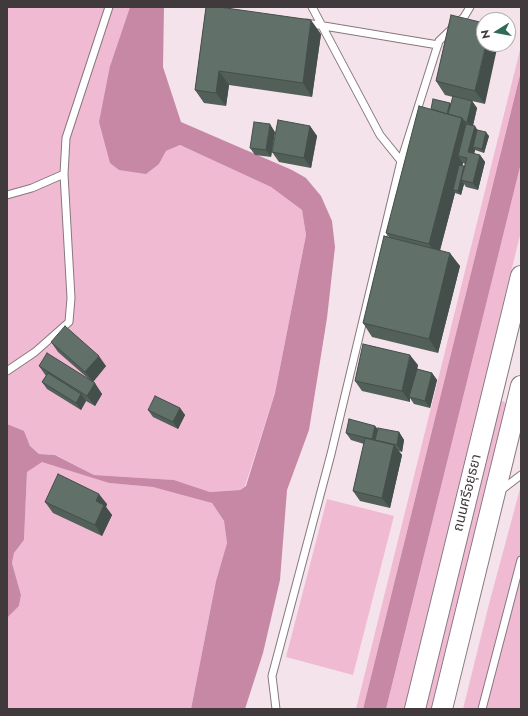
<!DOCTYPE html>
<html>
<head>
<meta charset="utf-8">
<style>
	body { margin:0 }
	#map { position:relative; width:528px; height:716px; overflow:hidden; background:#f4e3ea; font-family:Jost,sans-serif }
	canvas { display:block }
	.frame { position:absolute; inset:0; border:8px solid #413a3d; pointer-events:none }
	.north { position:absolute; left:476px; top:12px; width:40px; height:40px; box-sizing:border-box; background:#fff; border:1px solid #b3b0b1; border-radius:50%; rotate:259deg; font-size:11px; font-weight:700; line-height:16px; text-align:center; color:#413a3d }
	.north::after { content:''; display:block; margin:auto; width:14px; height:18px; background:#306b54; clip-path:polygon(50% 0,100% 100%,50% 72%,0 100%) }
</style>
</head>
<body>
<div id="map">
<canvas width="528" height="716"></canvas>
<div class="frame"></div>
<div class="north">N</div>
</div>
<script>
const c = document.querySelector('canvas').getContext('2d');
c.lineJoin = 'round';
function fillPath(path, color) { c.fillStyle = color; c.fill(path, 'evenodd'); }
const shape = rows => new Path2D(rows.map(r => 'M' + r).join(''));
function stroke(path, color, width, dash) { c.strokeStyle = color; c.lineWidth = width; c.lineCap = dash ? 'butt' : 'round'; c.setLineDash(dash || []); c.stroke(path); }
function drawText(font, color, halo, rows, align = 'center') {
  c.font = font + ' Jost,"Noto Sans Thai",sans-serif'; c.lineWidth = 4; c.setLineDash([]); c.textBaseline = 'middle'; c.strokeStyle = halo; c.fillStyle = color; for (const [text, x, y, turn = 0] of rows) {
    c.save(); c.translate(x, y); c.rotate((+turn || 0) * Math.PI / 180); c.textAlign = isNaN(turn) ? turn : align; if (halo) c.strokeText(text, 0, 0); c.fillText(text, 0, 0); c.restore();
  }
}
fillPath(shape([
	[7,7,130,7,110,66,159,164,166,151,180,145,271,187,302,210,306,235,275,393,245,486,240,490,210,492,174,480,94,475,56,455,39,454,30,446,24,432,7,424],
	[521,46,521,71,363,709,356,709],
	[521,163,521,231,405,709,386,709],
	[503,401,507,404,506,408,432,709,422,709,497,403],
	[42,461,109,483,153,487,196,497,212,503,224,521,227,543,216,581,191,709,7,709,7,618,19,606,21,595,12,563,14,553,24,540,27,472],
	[521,485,521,709,463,709,489,604],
	[327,499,394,516,353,675,286,657]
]), '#f1bad3');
fillPath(shape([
	[130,7,164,7,163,67,181,122,292,170,306,178,321,196,332,221,335,247,327,318,309,430,287,490,280,580,263,653,245,709,191,709,216,581,227,543,224,521,212,503,153,487,109,483,42,462,27,472,24,540,14,553,12,563,21,595,19,606,7,618,7,424,24,431,30,446,39,454,55,455,94,475,174,480,210,492,240,490,246,486,275,393,306,235,302,210,271,187,180,145,166,151,159,164,146,174,119,170,110,163,99,122,110,66],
	[521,71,521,163,386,709,363,709]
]), '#c788a5');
const service = shape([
	[312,7,380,135,401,161],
	[306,23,438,45],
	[7,195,32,188,64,174],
	[7,371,35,352,69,322,71,298,64,174,66,138,109,7],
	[500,491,521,475],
	[276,709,272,676,331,454,401,161,439,41,464,17,470,7],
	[482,709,521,560]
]);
const secondary = shape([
	[415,709,521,276],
	[442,709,521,386]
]);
stroke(service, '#87787e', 9);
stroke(secondary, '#87787e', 22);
stroke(service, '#fff', 7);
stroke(secondary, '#fff', 20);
fillPath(shape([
	[206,7,321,34,312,97,229,85,226,106,204,103,195,90],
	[451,15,485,104,472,101,477,108,473,126,477,130,489,136,484,153,475,150,474,154,480,155,485,162,478,190,466,187,464,184,461,195,455,193,440,250,460,266,438,353,372,337,363,323,389,237,386,233,431,109,450,103,451,104,453,97,445,95,436,81],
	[463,163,465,164,464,166,462,166],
	[310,126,317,136,311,168,279,162,272,152],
	[275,132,271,157,255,155,250,148],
	[51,342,106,366,93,382,102,394,95,406,86,401,81,410,47,389,42,382,46,376,39,366,91,381,58,352],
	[418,365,417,369,432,373,437,380,430,408,414,404,410,398,410,402,362,391,355,381],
	[180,408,185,415,178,429,153,417,148,410],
	[375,426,378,429,399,432,404,440,402,452,399,451,402,455,390,508,360,501,353,491,364,444,351,440,346,433],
	[45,502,107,504,106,507,112,515,102,536,53,513]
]), '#53605a');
fillPath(shape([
	[311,20,321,34,312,97,303,83],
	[486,44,498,44,485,104,475,91],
	[219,71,229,85,226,106,216,93],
	[472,101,477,108,472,129,467,122],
	[450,103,455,110,446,119],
	[462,118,471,131,458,156,463,163,456,191,453,190,455,193,438,258,429,244],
	[270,124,275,132,271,157,266,150],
	[310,126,317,136,311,168,304,158],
	[475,126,480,134,473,147,475,150,473,159,468,152],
	[486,132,489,136,484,153,482,149],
	[480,155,485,162,478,190,473,183],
	[461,180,464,184,461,195,458,191],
	[450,253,460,266,438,353,429,339],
	[410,355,418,365,411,397,409,397,410,398,410,402,402,391],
	[99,356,106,366,93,382,85,372],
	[432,373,437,380,430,408,425,401],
	[95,383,102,394,95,406,87,396],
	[81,394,86,401,81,410,76,403],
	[180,408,185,415,178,429,173,422],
	[375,426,380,433,375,440,372,440],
	[399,432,404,440,402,452,397,445],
	[394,445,402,455,390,508,382,498],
	[99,494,107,504,106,507,112,515,102,536,95,525,96,501]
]), '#444e4a');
const building = shape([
	[206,7,219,7,311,20,303,83,219,71,216,93,195,90,206,7],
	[451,15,484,23,484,44,486,44,475,91,436,81,451,15],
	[453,96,472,101,467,122,464,121,462,118,448,114,453,96],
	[433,99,450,103,447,114,431,109,433,99],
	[419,106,462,118,429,244,386,233,419,106],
	[278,120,310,126,304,158,272,152,278,120],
	[254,122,270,124,266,150,250,148,254,122],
	[466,124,475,126,468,152,480,155,473,183,461,180,467,158,458,156,466,124],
	[477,130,486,132,482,149,473,147,477,130],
	[459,165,464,166,458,191,453,190,459,165],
	[384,236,450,253,429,339,363,323,384,236],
	[65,326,99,356,85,372,51,342,65,326],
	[363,344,410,355,402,391,355,381,363,344],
	[47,353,95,383,87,396,39,366,47,353],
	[417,369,432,373,425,401,409,397,417,369],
	[48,373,81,394,76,403,42,382,48,373],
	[155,396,180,408,173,422,148,410,155,396],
	[349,419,375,426,372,439,346,433,349,419],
	[378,428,399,432,397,445,375,440,378,428],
	[365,438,394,445,382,498,353,491,365,438],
	[58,474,99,494,96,501,104,505,95,525,45,502,58,474]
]);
fillPath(building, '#617069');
stroke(building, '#444e4a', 1);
drawText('14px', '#413a3d', '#fff', [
	["ถนนศรีอยุธยา",468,493,-76]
]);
</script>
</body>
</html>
